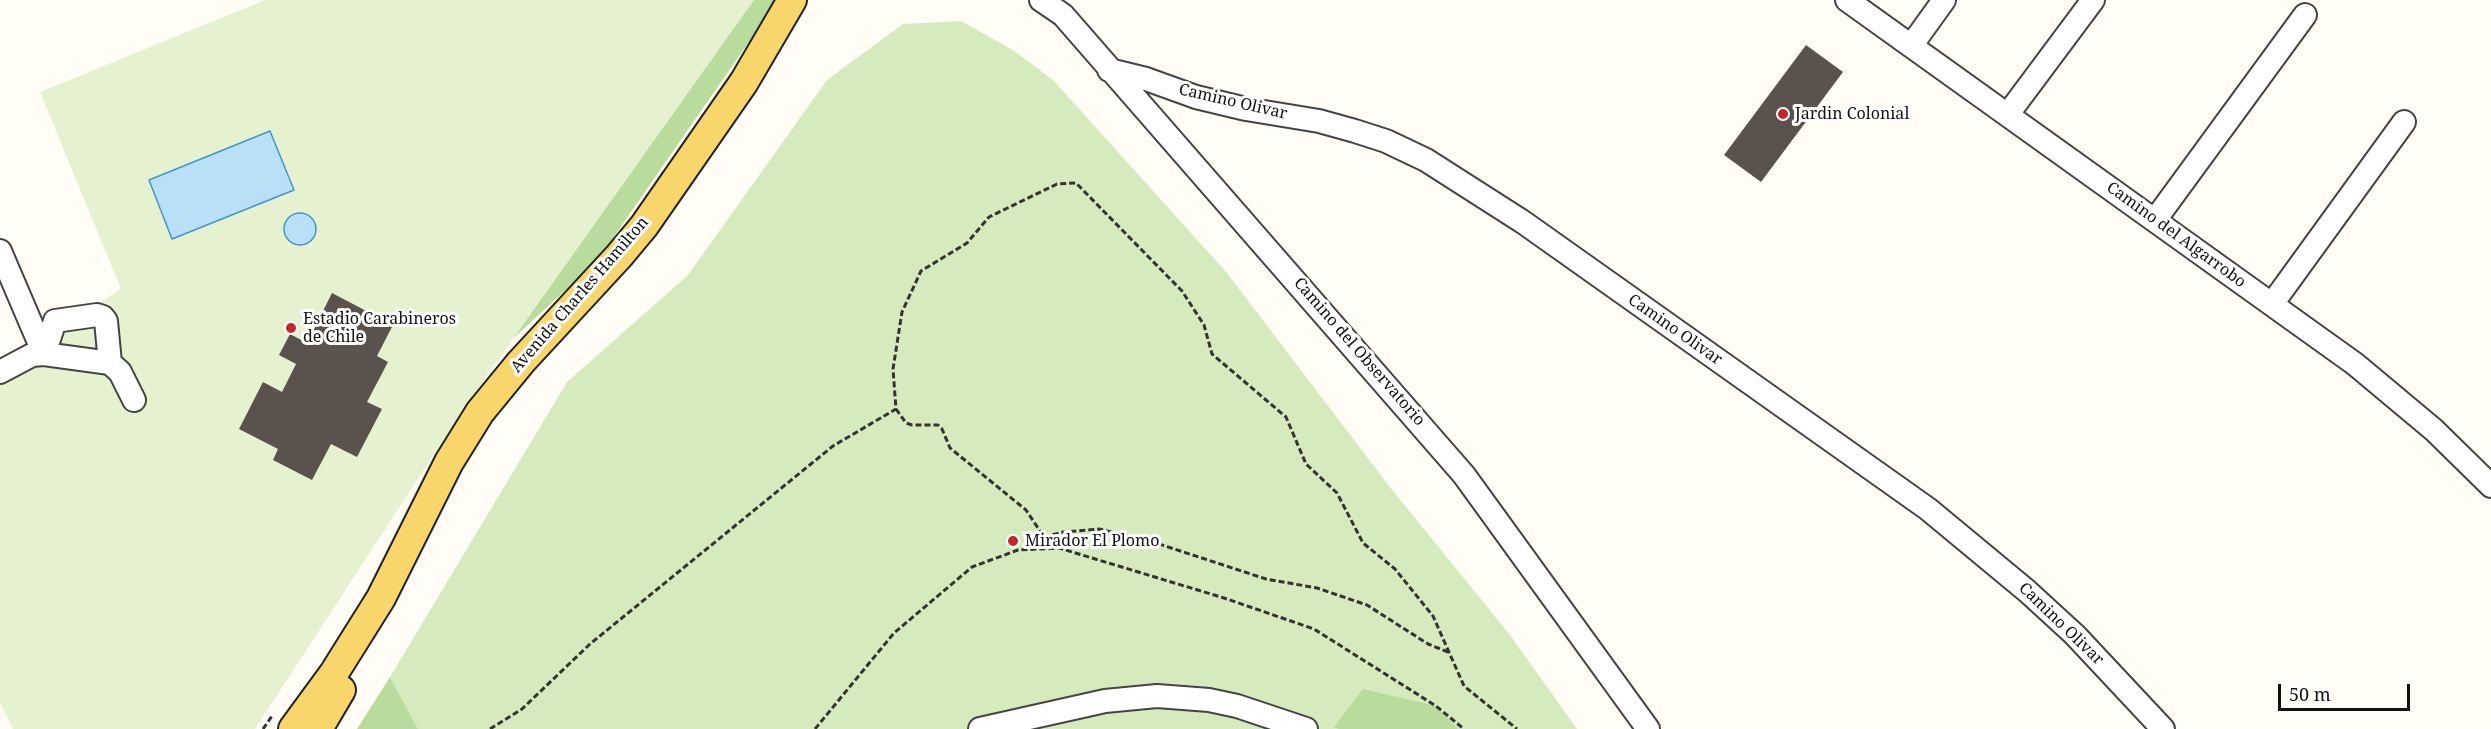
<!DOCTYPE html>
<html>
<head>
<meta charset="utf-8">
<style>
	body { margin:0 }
	#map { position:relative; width:2491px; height:729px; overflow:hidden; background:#fffdf5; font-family:"Noto Serif",serif }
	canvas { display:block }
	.scale { position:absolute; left:2278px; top:684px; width:132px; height:27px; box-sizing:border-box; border:3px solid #111; border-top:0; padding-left:8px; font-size:18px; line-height:21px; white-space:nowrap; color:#111; -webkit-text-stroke:4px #fff; paint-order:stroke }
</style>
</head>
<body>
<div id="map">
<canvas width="2491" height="729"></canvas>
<div class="scale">50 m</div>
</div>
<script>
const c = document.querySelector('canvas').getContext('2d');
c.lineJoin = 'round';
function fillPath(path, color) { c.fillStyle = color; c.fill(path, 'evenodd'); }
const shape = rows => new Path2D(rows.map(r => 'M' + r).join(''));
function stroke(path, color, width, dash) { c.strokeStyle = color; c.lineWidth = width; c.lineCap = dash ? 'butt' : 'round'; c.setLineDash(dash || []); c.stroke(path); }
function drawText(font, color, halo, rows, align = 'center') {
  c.font = font + ' "Noto Serif",serif'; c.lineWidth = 6; c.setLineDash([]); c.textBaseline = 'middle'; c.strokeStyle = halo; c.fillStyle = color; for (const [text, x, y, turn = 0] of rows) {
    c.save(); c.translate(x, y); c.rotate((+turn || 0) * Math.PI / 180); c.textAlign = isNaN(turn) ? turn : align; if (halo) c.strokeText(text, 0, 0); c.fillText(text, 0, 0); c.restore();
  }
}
fillPath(shape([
	[961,21,1013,50,1053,80,1227,273,1389,486,1510,635,1577,729,418,729,390,677,567,382,688,275,827,80,903,24]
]), '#d5ebbd');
fillPath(shape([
	[686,0,778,0,597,261,505,346],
	[390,677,418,729,357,729],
	[1363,689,1436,706,1458,729,1339,729,1334,727]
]), '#b9dc9c');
fillPath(shape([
	[265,0,754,0,466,405,255,729,13,729,0,703,0,367,121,289,40,92]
]), '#e6f2cf');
const water = shape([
	[270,131,294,190,172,239,149,180,270,131],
	'284 229a16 16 0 1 1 32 0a16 16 0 1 1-32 0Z'
]);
fillPath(water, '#b9e0f7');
stroke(water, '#3f96cf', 1.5);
fillPath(shape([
	[1806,45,1843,72,1761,182,1724,155],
	[332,293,393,325,377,356,388,362,367,402,382,409,357,457,331,444,312,480,273,460,278,449,239,429,263,382,282,392,296,364,279,355,290,334,307,343]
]), '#5a524d');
const minor = shape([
	[1041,0,1063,15,1464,475,1648,729],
	[1847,0,2355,364,2434,430,2491,486],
	[1911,46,1944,0],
	[1109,70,1146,79,1196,97,1246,109,1319,121,1355,131,1386,141,1426,160,1523,222,1928,509,2027,591,2075,635,2163,729],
	[2008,114,2093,0],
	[2155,220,2305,15],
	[0,251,44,354],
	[2272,304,2404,122],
	[44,354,55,321,97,315,103,317,106,321,110,363],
	[0,372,32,355,44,354,110,363,120,372,134,400],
	[980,729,1105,701,1157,696,1209,700,1237,706,1306,729]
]);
const major = shape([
	[293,729,334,673,381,598,449,462,480,412,521,362,619,256,644,226,744,82,792,0],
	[318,729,341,690]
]);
stroke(minor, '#444', 26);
stroke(major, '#222', 32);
stroke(shape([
	[896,409,906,423,912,425,938,425,942,429,950,448,1026,510,1044,537,1042,549],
	[1044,537,1063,532,1099,529,1159,544,1266,579,1317,588,1367,605,1428,644,1448,652],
	[263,729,272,716],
	[490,729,522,709,590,644,833,446,896,409,893,369,902,312,921,271,967,243,989,217,1057,184,1076,183,1182,291,1204,325,1212,354,1286,417,1306,464,1337,493,1363,543,1395,569,1433,616,1464,686,1517,729],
	[815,729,894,633,972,567,1018,550,1059,548,1224,598,1314,629,1436,706,1464,729]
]), '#333', 3, [6, 3]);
stroke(minor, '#fff', 22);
stroke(major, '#f9d66b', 28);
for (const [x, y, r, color] of [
	[1783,114,6,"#c4262e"],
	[291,328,6,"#c4262e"],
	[1013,541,6,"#c4262e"]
]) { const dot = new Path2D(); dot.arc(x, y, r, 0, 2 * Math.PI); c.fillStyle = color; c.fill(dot); stroke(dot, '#fff', 2); }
drawText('16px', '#111', '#fff', [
	["Camino Olivar",1233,102,13],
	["Camino del Algarrobo",2176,235,36],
	["Avenida Charles Hamilton",580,295,-49],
	["Camino Olivar",1675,330,35],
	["Camino del Observatorio",1359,352,49],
	["Camino Olivar",2061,624,44]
]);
drawText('16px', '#111', '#fff', [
	["Jardin Colonial",1795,114],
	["Estadio Carabineros",303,319],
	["de Chile",303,337],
	["Mirador El Plomo",1025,541]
], 'left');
</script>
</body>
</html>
